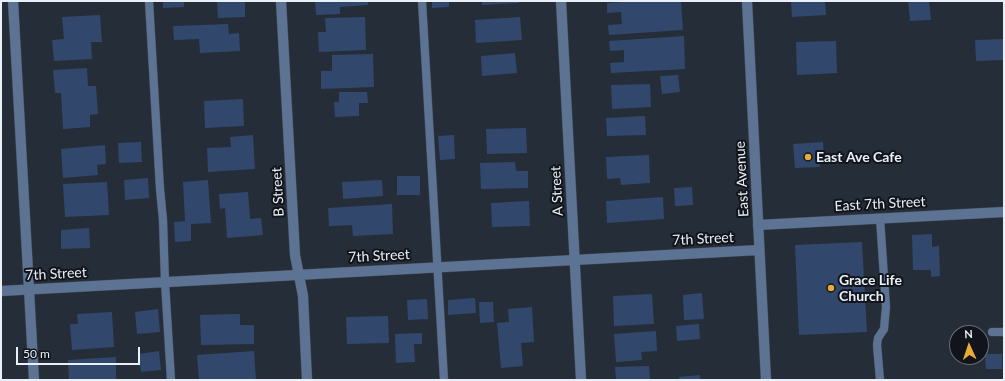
<!DOCTYPE html>
<html>
<head>
<meta charset="utf-8">
<style>
	body { margin:0 }
	#map { position:relative; width:1005px; height:381px; overflow:hidden; background:#252d39; font-family:Lato,sans-serif }
	canvas { display:block }
	.frame { position:absolute; inset:0; border:2px solid #eaf0f8; pointer-events:none }
	.north { position:absolute; left:949px; top:325px; width:40px; height:40px; box-sizing:border-box; background:#11151b; border:1px solid #686d73; border-radius:50%; rotate:357deg; font-size:11px; font-weight:700; line-height:16px; text-align:center; color:#eaf0f8 }
	.north::after { content:''; display:block; margin:auto; width:14px; height:18px; background:#e9ab37; clip-path:polygon(50% 0,100% 100%,50% 72%,0 100%) }
	.scale { position:absolute; left:16px; top:347px; width:124px; height:18px; box-sizing:border-box; border:2px solid #eaf0f8; border-top:0; padding-left:5px; font-size:12px; line-height:14px; white-space:nowrap; color:#eaf0f8; -webkit-text-stroke:3px #11151b; paint-order:stroke }
</style>
</head>
<body>
<div id="map">
<canvas width="1005" height="381"></canvas>
<div class="frame"></div>
<div class="north">N</div>
<div class="scale">50 m</div>
</div>
<script>
const c = document.querySelector('canvas').getContext('2d');
c.lineJoin = 'round';
function fillPath(path, color) { c.fillStyle = color; c.fill(path, 'evenodd'); }
const shape = rows => new Path2D(rows.map(r => 'M' + r).join(''));
function stroke(path, color, width, dash) { c.strokeStyle = color; c.lineWidth = width; c.lineCap = dash ? 'butt' : 'round'; c.setLineDash(dash || []); c.stroke(path); }
function drawText(font, color, halo, rows, align = 'center') {
  c.font = font + ' Lato,sans-serif'; c.lineWidth = 4; c.setLineDash([]); c.textBaseline = 'middle'; c.strokeStyle = halo; c.fillStyle = color; for (const [text, x, y, turn = 0] of rows) {
    c.save(); c.translate(x, y); c.rotate((+turn || 0) * Math.PI / 180); c.textAlign = isNaN(turn) ? turn : align; if (halo) c.strokeText(text, 0, 0); c.fillText(text, 0, 0); c.restore();
  }
}
fillPath(shape([
	[163,1,184,1,184,7,163,8],
	[217,1,245,1,245,17,218,18],
	[315,1,368,1,368,5,340,7,340,14,316,15],
	[432,1,449,1,449,7,432,8],
	[482,1,519,1,519,3,482,5],
	[635,1,681,1,683,30,609,35,608,25,622,24,621,12,607,13,607,3],
	[791,1,825,1,826,15,792,17],
	[908,1,929,1,931,20,910,21],
	[100,15,102,42,91,42,92,59,54,61,52,40,64,39,62,17],
	[365,17,366,50,319,52,318,32,326,32,325,18],
	[520,17,522,40,476,43,475,20],
	[228,24,229,34,239,33,240,51,200,53,199,39,174,40,173,26],
	[684,36,685,69,611,73,610,63,624,62,624,50,610,51,609,41],
	[1004,39,1004,60,976,61,975,40],
	[836,41,837,73,797,75,796,42],
	[515,53,517,73,482,76,481,56],
	[373,54,374,87,321,89,321,71,332,71,332,55],
	[87,68,88,86,96,86,98,114,90,115,90,127,63,129,61,93,55,93,53,70],
	[678,75,680,92,662,94,660,76],
	[650,84,651,107,612,109,611,85],
	[339,92,367,92,368,103,359,103,359,116,335,117,334,102,339,102],
	[243,99,244,126,205,128,204,101],
	[645,116,646,135,607,136,606,118],
	[526,128,527,153,487,154,486,129],
	[253,135,255,169,208,172,207,148,231,147,230,137],
	[454,135,455,159,440,160,438,136],
	[141,142,142,162,119,163,118,143],
	[823,142,824,157,820,157,820,167,795,168,793,144],
	[105,145,106,164,97,165,98,175,63,178,61,149],
	[649,155,650,183,621,185,620,178,607,179,606,157],
	[515,162,516,171,528,171,528,188,481,189,480,163],
	[397,176,420,176,420,195,397,195],
	[148,178,149,198,125,200,124,180],
	[208,180,211,223,191,224,191,241,175,242,174,222,185,221,183,182],
	[382,180,383,196,343,199,342,182],
	[107,182,109,215,65,217,63,184],
	[692,187,693,205,675,206,674,188],
	[248,192,250,219,261,218,263,235,227,238,225,208,220,209,219,194],
	[663,197,664,219,607,223,606,201],
	[529,201,530,226,492,227,491,203],
	[392,204,393,234,353,236,352,225,329,226,328,208],
	[89,228,90,248,61,249,61,230],
	[932,234,932,247,939,246,940,276,931,277,931,270,913,270,912,235],
	[862,242,867,332,799,335,795,245],
	[702,293,704,319,684,320,683,295],
	[652,294,654,324,614,326,613,296],
	[475,298,476,313,448,315,448,300],
	[427,299,428,319,408,320,407,300],
	[479,302,493,302,494,322,480,323],
	[532,307,534,342,521,343,523,366,501,368,497,323,509,322,508,309],
	[158,309,160,332,137,334,135,312],
	[112,312,114,347,72,350,70,324,78,324,77,314],
	[240,314,240,325,254,325,254,344,201,345,200,315],
	[388,316,389,343,347,344,346,317],
	[699,324,700,339,677,341,676,326],
	[656,331,657,351,641,352,642,360,616,362,614,334],
	[422,333,422,344,414,344,415,362,396,363,395,334],
	[159,351,161,370,141,372,139,354],
	[254,351,256,380,199,380,197,355],
	[985,354,1002,354,1002,369,986,369],
	[116,357,116,380,69,380,68,360],
	[649,366,650,380,616,380,615,367],
	[700,375,700,380,680,380,679,377]
]), '#31486c');
const service = shape([
	[149,1,160,189,163,220,165,282,171,380],
	[422,1,444,380],
	[992,332,1004,332],
	[880,380,877,345,878,338,884,329,886,307,880,218]
]);
const minor = shape([
	[13,1,34,380],
	[281,1,295,255,303,296,307,380],
	[561,1,581,380],
	[758,225,1004,212]
]);
const tertiary = shape([
	[747,1,766,380],
	[1,291,759,250]
]);
stroke(service, '#414854', 9);
stroke(minor, '#414854', 11);
stroke(tertiary, '#414854', 11);
stroke(service, '#5d7394', 8);
stroke(minor, '#5d7394', 10);
stroke(tertiary, '#5d7394', 10);
for (const [x, y, r, color] of [
	[808,157,4,"#e9ab37"],
	[831,288,4,"#e9ab37"]
]) { const dot = new Path2D(); dot.arc(x, y, r, 0, 2 * Math.PI); c.fillStyle = color; c.fill(dot); stroke(dot, '#11151b', 1.5); }
drawText('bold 14px', '#eaf0f8', '#11151b', [
	["East Ave Cafe",816,157],
	["Grace Life",839,280],
	["Church",839,296]
], 'left');
drawText('14px', '#eaf0f8', '#11151b', [
	["East Avenue",742,179,-93],
	["A Street",557,191,-93],
	["B Street",278,192,-93],
	["East 7th Street",880,204,-3],
	["7th Street",703,239,-3],
	["7th Street",379,256,-3],
	["7th Street",56,274,-3]
]);
</script>
</body>
</html>
